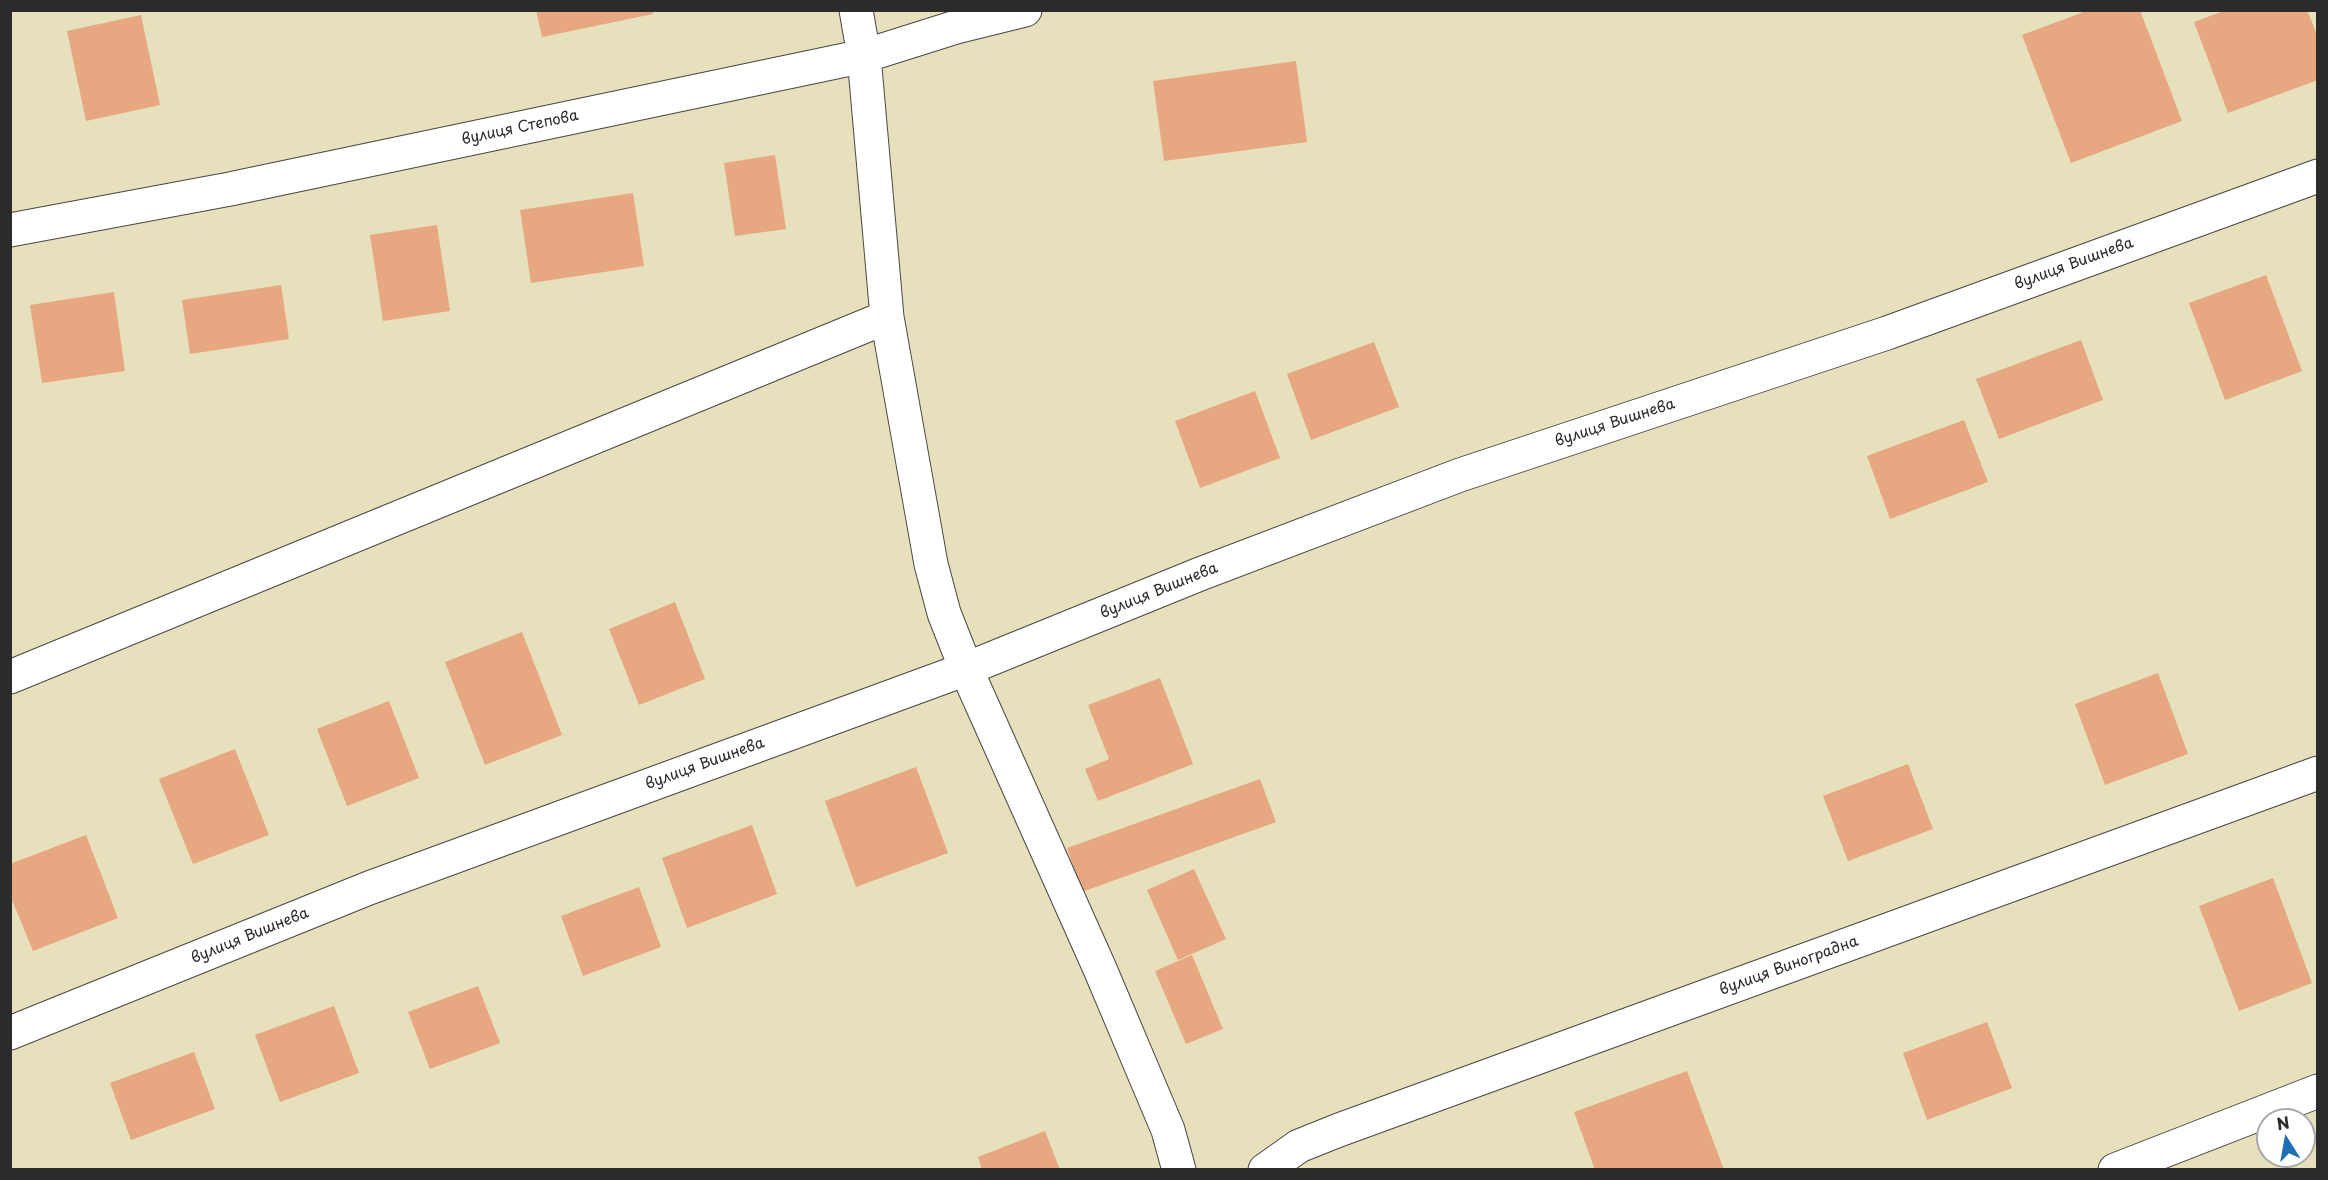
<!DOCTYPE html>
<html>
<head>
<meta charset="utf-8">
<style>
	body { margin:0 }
	#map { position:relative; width:2328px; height:1180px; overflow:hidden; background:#e7e0bd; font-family:"Playpen Sans",sans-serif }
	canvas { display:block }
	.frame { position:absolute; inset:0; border:12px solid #2b2b2b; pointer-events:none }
	.north { position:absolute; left:2256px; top:1108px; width:60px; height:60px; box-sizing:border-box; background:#fff; border:2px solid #aaa; border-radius:50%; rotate:349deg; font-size:16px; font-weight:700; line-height:24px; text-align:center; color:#2b2b2b }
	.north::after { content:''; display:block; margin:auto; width:21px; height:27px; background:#1f6fb2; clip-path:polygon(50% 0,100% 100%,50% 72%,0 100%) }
</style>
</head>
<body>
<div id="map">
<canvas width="2328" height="1180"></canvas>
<div class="frame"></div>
<div class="north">N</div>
</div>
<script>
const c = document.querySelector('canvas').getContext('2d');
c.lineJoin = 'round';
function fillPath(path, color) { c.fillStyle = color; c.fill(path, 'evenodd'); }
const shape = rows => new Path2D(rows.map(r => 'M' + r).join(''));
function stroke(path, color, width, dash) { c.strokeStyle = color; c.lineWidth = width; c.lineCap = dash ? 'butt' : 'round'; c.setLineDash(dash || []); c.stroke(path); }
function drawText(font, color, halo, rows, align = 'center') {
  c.font = font + ' "Playpen Sans",sans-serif'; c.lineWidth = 5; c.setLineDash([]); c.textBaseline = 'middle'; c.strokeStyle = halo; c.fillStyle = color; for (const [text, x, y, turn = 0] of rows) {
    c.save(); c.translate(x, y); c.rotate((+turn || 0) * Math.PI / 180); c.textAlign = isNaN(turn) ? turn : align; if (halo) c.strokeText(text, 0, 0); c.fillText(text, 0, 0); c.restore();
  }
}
fillPath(shape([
	[536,10,652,10,653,14,542,37],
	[2089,10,2140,10,2182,121,2071,163,2022,35],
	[2226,10,2307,10,2318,37,2318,80,2228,113,2194,22],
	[141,15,160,105,86,121,67,31],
	[1296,61,1307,142,1164,161,1153,81],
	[775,155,786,229,735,236,724,163],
	[633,193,644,266,531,283,520,210],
	[437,225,450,311,383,321,370,235],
	[2266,275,2302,371,2225,400,2189,303],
	[281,285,289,339,190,354,182,300],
	[114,292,125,371,42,383,30,305],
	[2081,340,2103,400,1999,439,1976,379],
	[1374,342,1399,407,1311,440,1287,374],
	[1255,391,1280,458,1200,488,1175,421],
	[1964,420,1988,482,1890,519,1867,456],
	[675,602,705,679,639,705,609,629],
	[522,632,562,735,485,765,445,662],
	[2158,673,2188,754,2105,785,2075,704],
	[1160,678,1193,764,1098,801,1085,769,1109,759,1088,705],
	[389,701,419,778,347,806,317,729],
	[235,749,269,835,193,864,159,779],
	[1908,764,1933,829,1848,861,1823,796],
	[916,767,948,853,856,887,825,801],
	[1260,779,1276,822,1082,892,1067,848],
	[752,825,777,894,687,928,662,858],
	[86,835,118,918,33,951,10,895,10,864],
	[1194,869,1226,939,1178,960,1147,890],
	[2273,878,2312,983,2239,1011,2199,906],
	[639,887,661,947,583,976,561,916],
	[1192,955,1223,1029,1186,1044,1155,971],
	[478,986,500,1043,430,1069,408,1012],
	[334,1006,359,1073,280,1102,255,1035],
	[1987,1022,2012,1088,1927,1120,1903,1053],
	[194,1052,215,1109,131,1140,110,1083],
	[1687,1071,1724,1170,1595,1170,1574,1112],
	[1045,1131,1060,1170,982,1170,978,1157]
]), '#e6a781');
const minor = shape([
	[856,10,864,56,887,317,931,564,944,613,966,669,1100,969,1168,1130,1179,1170],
	[10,230,230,189,864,56,956,27,1025,10],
	[10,677,887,317],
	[10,1033,369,888,966,669,1200,574,1460,475,1887,333,2318,176],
	[1265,1170,1299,1146,1339,1130,2318,773],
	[2115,1170,2318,1091]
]);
stroke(minor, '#474641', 35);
stroke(minor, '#fff', 33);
drawText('15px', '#2b2b2b', '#fff', [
	["вулиця Степова",520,128,-12],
	["вулиця Вишнева",2074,264,-20],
	["вулиця Вишнева",1615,423,-18],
	["вулиця Вишнева",1159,591,-22],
	["вулиця Вишнева",705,764,-20],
	["вулиця Вишнева",250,936,-22],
	["вулиця Виноградна",1789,966,-20]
]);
</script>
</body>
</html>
